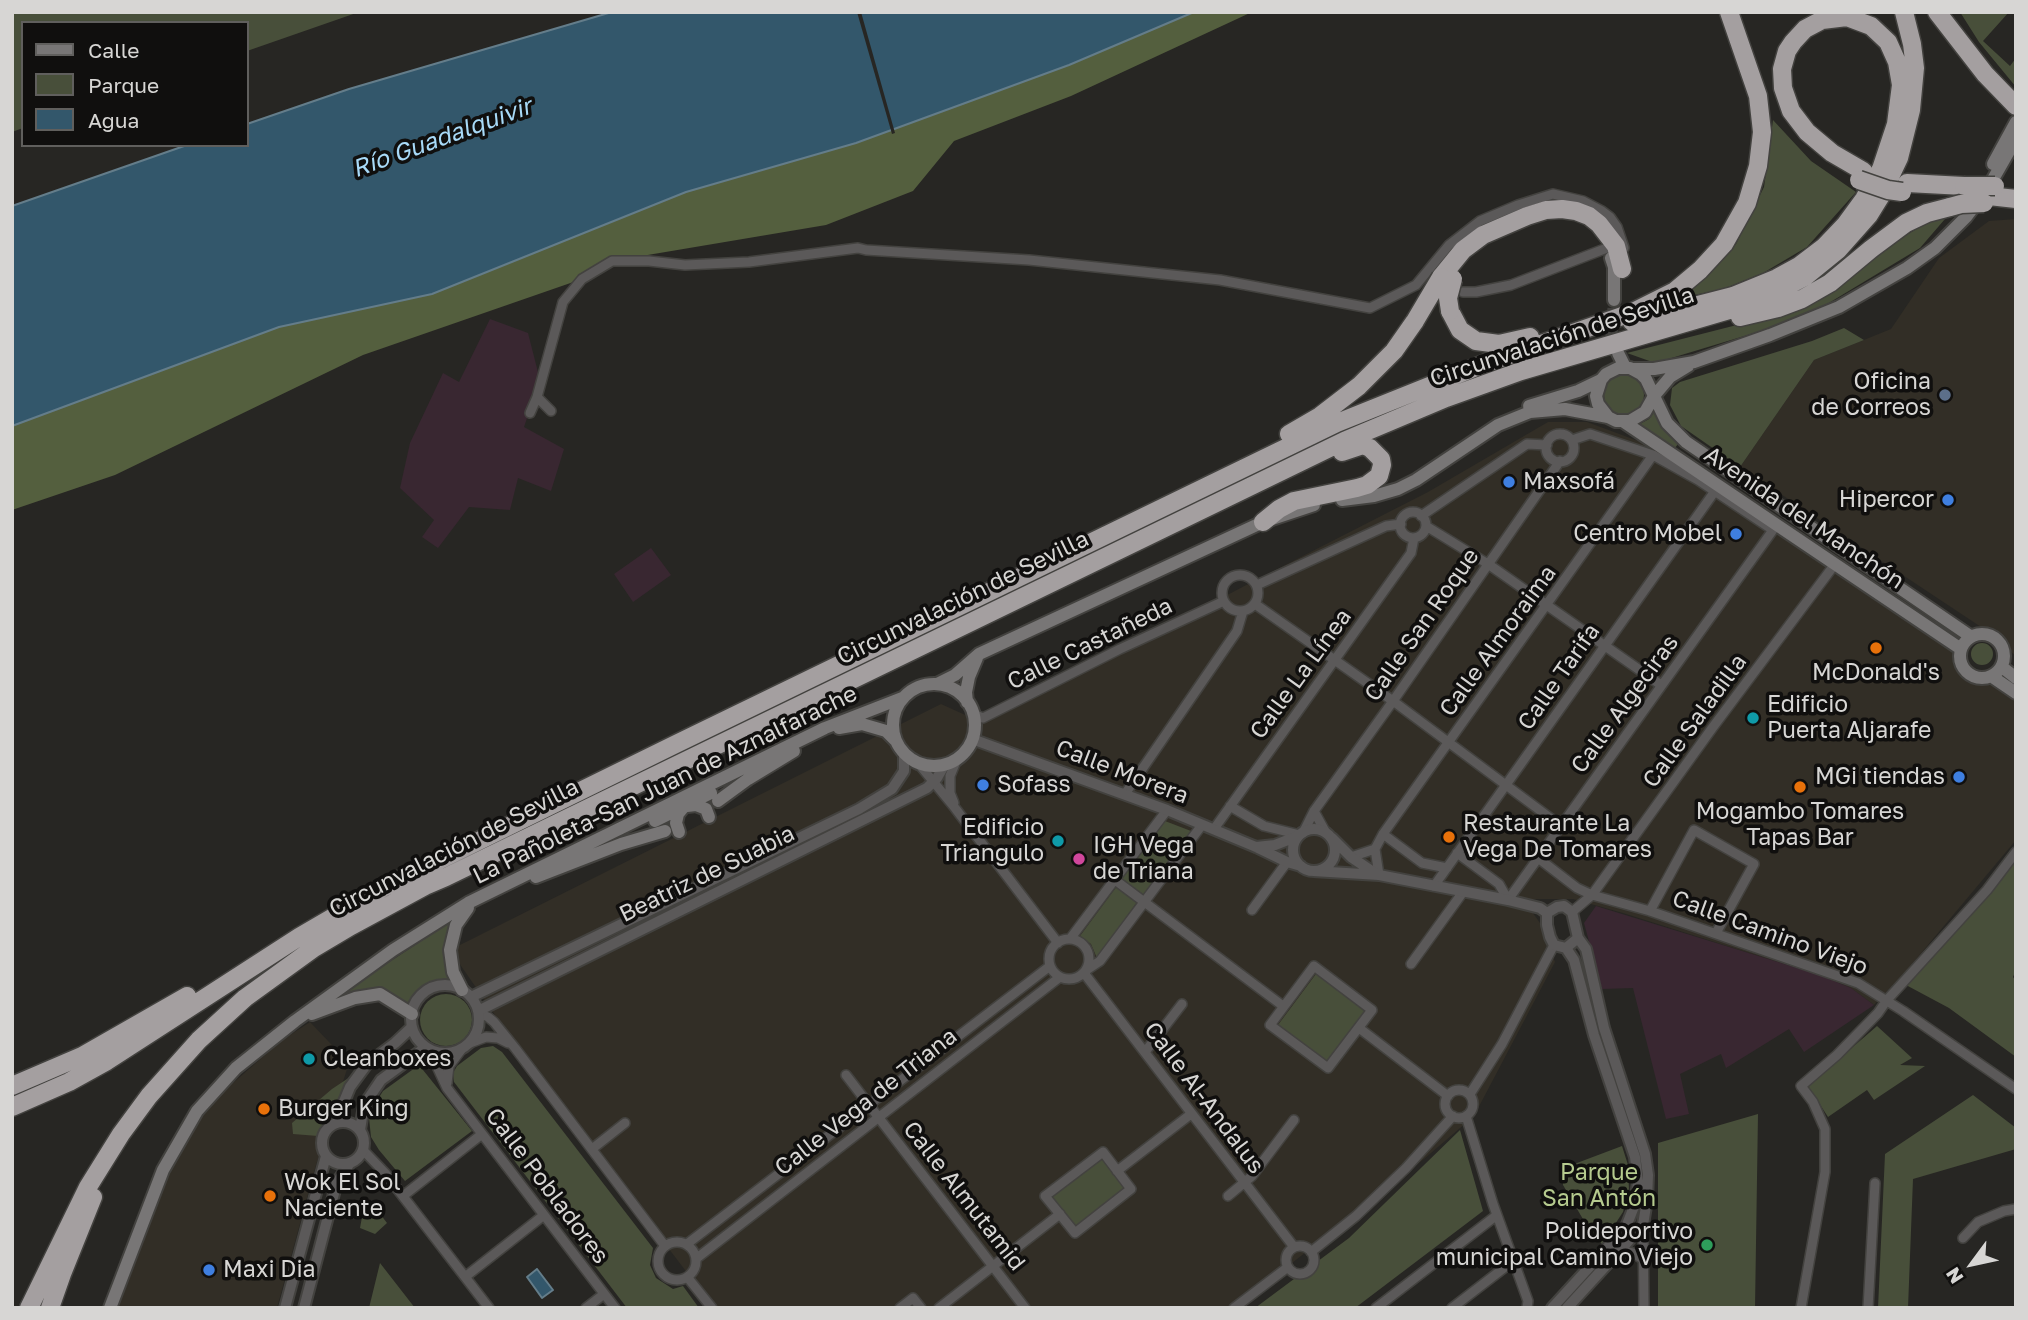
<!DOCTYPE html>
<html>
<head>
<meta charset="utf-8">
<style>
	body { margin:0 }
	#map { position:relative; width:2028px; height:1320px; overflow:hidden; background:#272623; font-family:"Golos Text",sans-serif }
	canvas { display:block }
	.frame { position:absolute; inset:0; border:14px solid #d7d6d4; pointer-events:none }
	.legend { position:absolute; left:21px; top:21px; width:228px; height:126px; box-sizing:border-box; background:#100f0e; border:2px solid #605f5d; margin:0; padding:9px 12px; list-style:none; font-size:21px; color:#d7d6d4 }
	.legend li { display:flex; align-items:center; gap:14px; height:35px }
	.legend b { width:35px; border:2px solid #605f5d }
	.north { position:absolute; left:1937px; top:1229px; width:70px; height:70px; -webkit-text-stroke:5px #100f0e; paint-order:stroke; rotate:237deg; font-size:19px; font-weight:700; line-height:28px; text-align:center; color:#d7d6d4 }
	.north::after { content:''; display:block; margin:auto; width:24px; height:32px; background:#d7d6d4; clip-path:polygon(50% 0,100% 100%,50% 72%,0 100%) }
</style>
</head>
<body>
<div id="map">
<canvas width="2028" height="1320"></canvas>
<div class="frame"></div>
<ul class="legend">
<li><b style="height:9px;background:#787676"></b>Calle</li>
<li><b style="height:19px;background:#484f3a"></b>Parque</li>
<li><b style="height:19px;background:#33576b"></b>Agua</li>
</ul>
<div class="north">N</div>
</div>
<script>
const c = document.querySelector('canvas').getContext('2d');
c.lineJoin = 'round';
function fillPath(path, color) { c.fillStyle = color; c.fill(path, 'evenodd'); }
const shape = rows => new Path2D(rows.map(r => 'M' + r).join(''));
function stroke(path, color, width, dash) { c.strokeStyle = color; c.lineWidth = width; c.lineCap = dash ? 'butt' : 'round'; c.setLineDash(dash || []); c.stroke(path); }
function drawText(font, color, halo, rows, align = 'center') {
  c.font = font + ' "Golos Text",sans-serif'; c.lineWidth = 7; c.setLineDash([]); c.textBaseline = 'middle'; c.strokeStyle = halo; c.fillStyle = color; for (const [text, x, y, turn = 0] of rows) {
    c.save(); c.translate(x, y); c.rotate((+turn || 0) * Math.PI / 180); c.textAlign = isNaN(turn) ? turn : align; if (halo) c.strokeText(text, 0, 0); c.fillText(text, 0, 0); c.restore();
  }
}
fillPath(shape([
	[2016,219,2016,656,1978,625,1740,467,1814,360,1891,329,1939,258,1989,221],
	[1548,422,1587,422,1649,445,1942,642,2016,700,2016,840,1907,970,1874,1005,1851,988,1819,975,1623,913,1573,899,1523,899,1540,923,1555,962,1474,1116,1424,1159,1235,1308,714,1308,540,1080,450,950,941,704,983,723,1254,581,1428,492],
	[310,1022,349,1063,316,1165,277,1308,114,1308,143,1229,176,1155,209,1104,281,1041]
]), '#322e26');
fillPath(shape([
	[490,319,528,333,540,380,524,427,564,449,551,491,518,478,510,510,469,507,438,548,422,537,434,520,400,488,410,443,443,373,459,382],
	[651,548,671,575,633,602,614,574],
	[1596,906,1817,974,1851,988,1874,1005,1804,1052,1789,1029,1726,1068,1721,1054,1680,1074,1689,1114,1666,1119,1633,988,1602,989,1584,923]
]), '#392731');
fillPath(shape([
	[12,12,359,12,247,51,247,23,23,23,23,128,12,132],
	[1960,12,2009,12,1983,41,2010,66,2016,58,2016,87,1979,42],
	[1773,120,1811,161,1856,192,1807,247,1763,273,1723,289,1685,297,1736,244,1764,187],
	[1951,212,1920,248,1804,318,1655,363,1627,353,1776,315,1813,301,1898,240,1935,218],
	[1844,328,1864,340,1814,360,1740,467,1681,426,1670,405,1672,388,1680,382,1812,341],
	'1604 395a20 20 0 1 1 40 0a20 20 0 1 1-40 0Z',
	[1656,409,1666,432,1678,444,1675,448,1638,425,1649,419],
	'1971 654a11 11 0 1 1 22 0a11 11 0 1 1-22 0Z',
	[1165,821,1191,831,1143,895,1122,879],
	[2016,858,2016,970,2013,977,2016,981,2016,1057,1949,1008,1906,985],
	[1117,886,1137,902,1097,958,1091,944,1080,936],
	[453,920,446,942,446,958,452,981,430,983,416,994,407,1004,380,990,318,1009],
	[1316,974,1366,1011,1327,1062,1278,1025],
	'420 1020a26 26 0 1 1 52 0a26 26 0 1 1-52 0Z',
	[1877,1026,1912,1058,1900,1065,1925,1066,1874,1100,1867,1090,1828,1117,1808,1086],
	[493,1046,502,1052,653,1248,650,1265,656,1278,673,1289,683,1286,699,1308,627,1308,454,1082,453,1073,457,1066,481,1048],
	[419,1065,472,1131,405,1181,379,1150,371,1137,369,1118,373,1107,383,1091],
	[353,1075,334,1117,322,1127,318,1136,293,1134,292,1123,332,1089],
	[1973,1095,2016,1128,2016,1149,1913,1179,1908,1308,1878,1308,1885,1154],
	[1758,1114,1755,1308,1658,1308,1658,1143],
	[1460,1130,1483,1211,1355,1308,1255,1308,1349,1238],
	[1622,1146,1628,1165,1629,1191,1623,1212,1602,1244,1587,1226,1563,1185,1561,1169],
	[1103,1156,1128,1188,1075,1229,1050,1198],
	[371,1202,387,1223,375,1234,360,1228,364,1206],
	[380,1263,415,1308,369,1308]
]), '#484f3a');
fillPath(shape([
	[1194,12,1252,12,1071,96,954,141,913,191,826,225,612,261,582,279,363,355,115,475,12,510,12,426,279,327,432,294,686,192,856,143,1069,65]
]), '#545f3e');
const water = shape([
	[612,12,1194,12,1069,65,856,143,686,192,432,294,279,327,12,426,12,206,187,145,247,145,247,124,349,89,612,12],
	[537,1269,553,1290,542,1298,527,1277,537,1269]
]);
fillPath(water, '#33576b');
stroke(water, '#647d8a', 2);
fillPath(shape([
	[857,12,861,12,895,133,892,134]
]), '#272623');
stroke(shape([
	[1610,356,1614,300]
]), '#41403e', 12, [12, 6]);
const minor = shape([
	[1463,292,1476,292,1511,285,1607,248],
	[551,411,537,397,563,302,582,279,612,261,649,261,685,265,749,262,858,248,866,250,1029,260,1220,280,1370,308,1416,285,1449,245,1480,221,1518,205,1553,194,1583,201,1602,211,1610,217,1617,227,1624,248],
	[530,413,537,397],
	'1546 448a14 14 0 1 1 28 0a14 14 0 1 1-28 0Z',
	'1400 525a13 13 0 1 1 26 0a13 13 0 1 1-26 0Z',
	[1421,516,1527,444,1547,445],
	[1426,526,1488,564,1661,685],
	'1222 593a18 18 0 1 1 36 0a18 18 0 1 1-36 0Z',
	[1257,585,1386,526,1401,524],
	[1255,604,1393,701,1561,826],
	[973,714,983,718,1120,649,1224,601],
	[918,763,955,808,1058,943],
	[1125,794,1237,631,1243,611],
	[954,803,950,793,950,776,957,759],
	[1230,806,1264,826,1300,835],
	[1314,811,1326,833],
	[1214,829,1411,553,1414,538],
	[1303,833,1314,811,1393,701,1560,461],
	[1383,834,1422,863,1447,868],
	[1375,849,1383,834,1653,455],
	[1375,849,1379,875],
	[1457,853,1499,884,1508,900,1773,530,1698,480,1653,455,1590,434,1572,440],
	[1351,857,1375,849],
	[1538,858,1577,888,1592,895,1713,727,1835,564],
	[1115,880,1283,1006],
	[1434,886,1715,491],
	[1252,910,1287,862],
	[1650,911,1694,830,1754,864,1716,933],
	[1572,912,1592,895,1650,911,1858,983,1903,1011,2016,1089],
	'1049 959a20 20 0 1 1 40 0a20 20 0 1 1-40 0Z',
	[1070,939,1167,810],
	[1411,964,1463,892],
	[1314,966,1372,1010,1328,1068,1270,1025,1314,966],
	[1085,971,1100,961,1202,825],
	[1084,973,1294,1247],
	[479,1013,488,1017,494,1022,515,1048,665,1246],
	[1359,1028,1448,1096],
	[470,1043,486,1037,498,1038,508,1043],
	[429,1049,447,1088,615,1308],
	[1145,1052,1182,1004],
	[846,1075,1025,1308],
	[447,1083,449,1066,461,1050],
	'1445 1104a14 14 0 1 1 28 0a14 14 0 1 1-28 0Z',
	[1470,1094,1502,1044,1554,945],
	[1466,1116,1493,1204,1528,1301,1527,1308],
	[592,1149,625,1123],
	[363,1150,385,1173,489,1308],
	[1103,1152,1131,1189,1075,1233,1045,1196,1103,1152],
	[1117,1171,1191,1114],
	[403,1196,482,1134],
	[1228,1196,1252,1176,1294,1120],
	[1643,1225,1644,1308],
	[1963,1238,1978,1222,2004,1211,2016,1209],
	'658 1261a19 19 0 1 1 38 0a19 19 0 1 1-38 0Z',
	[687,1244,1050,966],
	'1286 1260a14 14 0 1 1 28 0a14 14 0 1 1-28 0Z',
	[1621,1250,1633,1253,1644,1260],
	[1311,1252,1356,1216,1406,1168,1453,1116],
	[697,1258,1060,977],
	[465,1277,544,1215],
	[688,1278,712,1308],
	[586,1308,604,1294],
	[900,1308,913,1298,921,1308],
	[939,1308,1060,1214],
	[1234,1308,1288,1267],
	[1376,1308,1497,1215],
	[1452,1308,1513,1261],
	[1801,1308,1825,1172,1825,1129,1813,1102,1801,1086,1837,1055,1878,1013,1887,1000,1987,890,2016,852],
	[1868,1308,1875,1183]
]);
const tertiary = shape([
	[972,739,1167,810,1256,847,1287,862,1301,866],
	'1293 850a21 21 0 1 1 42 0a21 21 0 1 1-42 0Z',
	[1332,838,1351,857,1376,874],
	[1256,847,1275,845,1298,836],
	[1313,871,1379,875,1508,900,1540,908,1547,913],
	[1564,906,1572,912,1578,938,1566,948,1554,945,1550,937,1547,925,1547,913,1557,907,1564,906],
	'411 1019a34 34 0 1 1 68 0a34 34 0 1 1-68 0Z',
	[471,997,859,809,892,789,904,771,904,753],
	[478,1011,927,788,937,778,945,764],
	[340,1122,343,1104,350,1087,367,1064,395,1043,412,1027],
	'322 1143a21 21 0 1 1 42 0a21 21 0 1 1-42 0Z',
	[360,1130,364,1105,381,1080,426,1047],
	[285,1308,326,1156],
	[304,1308,337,1182,350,1163],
	[1552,1308,1626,1227,1635,1204,1638,1182,1635,1157,1594,1035,1574,960,1566,948],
	[1567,1308,1643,1225,1647,1200,1648,1175,1645,1154,1604,1028,1586,949,1578,938]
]);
const secondary = shape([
	[1993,164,2016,122],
	[1611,258,1614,267,1614,300],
	[1618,353,1625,367],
	[1688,366,1670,377,1654,396,1667,423,1686,442,1970,636],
	[1618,368,1630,368,1641,374,1646,379,1654,396,1645,412,1630,421,1616,421,1608,417,1598,404,1596,396,1601,380,1606,374,1618,368],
	[1634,369,1654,369,1694,362,1770,335,1839,307,1907,268,1935,248,1966,217,1988,188,2016,139],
	[1529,406,1578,391,1601,380],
	[1624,422,1961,649],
	[1342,500,1374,496,1398,489,1416,480,1498,425,1530,412,1565,409,1608,417],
	'1960 656a22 22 0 1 1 44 0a22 22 0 1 1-44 0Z',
	[2002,667,2016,678],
	[1991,676,2016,693],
	[937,684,955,675,979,654,1263,522,1314,505],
	'893 725a41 41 0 1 1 82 0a41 41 0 1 1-82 0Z',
	[967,702,966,692,969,677,977,658],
	[839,728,862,724,886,731,896,741],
	[718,801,748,779,794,751],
	[687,806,696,805,706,809,709,817],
	[655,821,711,793],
	[679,832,676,823,678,814,683,808],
	[536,877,621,844,665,831],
	[462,990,453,972,450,950,456,925,468,908],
	[312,1014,355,998,380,994,412,1014],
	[110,1308,163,1170,197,1111,236,1068,295,1021,393,950,468,903,825,728,902,698]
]);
const motorway = shape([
	[1937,12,1985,74,2016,106],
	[1907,183,1964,186],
	[1989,196,2016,199],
	[1441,277,1463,250,1483,235,1527,216,1546,210,1562,209,1576,211,1589,216,1599,224,1616,246,1622,269],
	[1450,311,1460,330,1476,341,1499,344,1530,337],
	[1740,317,1778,308,1802,299,1830,283,1871,249,1906,223,1927,213,1950,207],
	[1632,322,1733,296,1777,278,1799,266,1824,247,1845,225,1864,199,1881,169,1896,124,1901,85,1897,62,1888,42,1871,26,1847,17,1822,20,1805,29,1793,42,1787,51,1782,69,1783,88,1791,111,1807,132,1832,153,1863,171],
	[1289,434,1320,416,1359,386,1394,351,1415,321],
	[1263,522,1279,509,1294,501,1357,488,1367,485,1379,476,1382,465,1381,459,1370,448,1363,445,1342,452],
	[12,1086,82,1056,187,996],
	[12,1107,69,1082,107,1061,299,937,383,888,678,743,1337,423,1489,362,1631,313,1675,291,1700,270,1724,244,1747,203,1758,166,1762,132,1758,96,1729,12],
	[29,1308,88,1187,121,1134,149,1096,199,1040,245,998,314,948,351,926,425,886,446,877,1344,441,1446,398,1521,371,1746,305,1767,297,1806,276,1838,250,1869,215,1882,194,1899,158,1911,110,1915,68,1912,44,1904,12],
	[50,1308,62,1274,93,1197]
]);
stroke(minor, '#43423f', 12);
stroke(tertiary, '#43423f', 14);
stroke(secondary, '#43423f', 16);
stroke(motorway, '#43423f', 21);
stroke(minor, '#5b5959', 9);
stroke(tertiary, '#5b5959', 10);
stroke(secondary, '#787676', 12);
stroke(motorway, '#a49fa0', 18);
const motorwayBridge = shape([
	[1859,180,1888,190,1902,192],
	[1964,186,1995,186],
	[1950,207,1961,204,1984,203],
	[1450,311,1448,298,1453,279],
	[1415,321,1441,277]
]);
stroke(motorwayBridge, '#43423f', 21, []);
stroke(motorwayBridge, '#a49fa0', 18);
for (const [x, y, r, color] of [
	[1945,395,7,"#5c6f8a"],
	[1509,482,7,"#3f7fe0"],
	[1948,500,7,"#3f7fe0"],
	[1736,534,7,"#3f7fe0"],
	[1876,648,7,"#e8710a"],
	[1753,718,7,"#0f9aa8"],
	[1959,777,7,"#3f7fe0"],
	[983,785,7,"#3f7fe0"],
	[1800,787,7,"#e8710a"],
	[1449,837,7,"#e8710a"],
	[1058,841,7,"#0f9aa8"],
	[1079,859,7,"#d1479c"],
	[309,1059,7,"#0f9aa8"],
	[264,1109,7,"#e8710a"],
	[270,1196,7,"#e8710a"],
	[1707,1245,7,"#2e9e5b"],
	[209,1270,7,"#3f7fe0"]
]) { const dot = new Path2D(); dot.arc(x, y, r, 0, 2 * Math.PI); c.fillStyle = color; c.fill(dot); stroke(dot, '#100f0e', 2.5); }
drawText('23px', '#d7d6d4', '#100f0e', [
	["Circunvalación de Sevilla",1562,337,-18],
	["Avenida del Manchón",1804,518,34],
	["Circunvalación de Sevilla",963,598,-26],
	["Calle San Roque",1422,625,-55],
	["Calle Almoraima",1498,641,-54],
	["Calle Castañeda",1090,644,-26],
	["Calle La Línea",1301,674,-54],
	["Calle Tarifa",1559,677,-55],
	["Calle Algeciras",1625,704,-54],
	["Calle Saladilla",1695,721,-54],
	["Calle Morera",1122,772,21],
	["La Pañoleta-San Juan de Aznalfarache",665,785,-26],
	["Circunvalación de Sevilla",454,848,-27],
	["Beatriz de Suabia",707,874,-26],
	["Calle Camino Viejo",1770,933,20],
	["Calle Al-Andalus",1204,1098,53],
	["Calle Vega de Triana",866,1102,-38],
	["Calle Pobladores",547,1186,53],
	["Calle Almutamid",964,1196,52]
]);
drawText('23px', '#d7d6d4', '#100f0e', [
	["Oficina",1931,382,"right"],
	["de Correos",1931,408,"right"],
	["Maxsofá",1523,482],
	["Hipercor",1934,500,"right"],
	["Centro Mobel",1722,534,"right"],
	["McDonald's",1876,673,"center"],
	["Edificio",1767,705],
	["Puerta Aljarafe",1767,731],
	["MGi tiendas",1945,777,"right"],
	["Sofass",997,785],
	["Mogambo Tomares",1800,812,"center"],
	["Tapas Bar",1800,838,"center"],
	["Restaurante La",1463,824],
	["Vega De Tomares",1463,850],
	["Edificio",1044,828,"right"],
	["Triangulo",1044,854,"right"],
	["IGH Vega",1093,846],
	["de Triana",1093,872],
	["Cleanboxes",323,1059],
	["Burger King",278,1109],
	["Wok El Sol",284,1183],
	["Naciente",284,1209],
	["Polideportivo",1693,1232,"right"],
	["municipal Camino Viejo",1693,1258,"right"],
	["Maxi Dia",223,1270]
], 'left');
drawText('23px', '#b5ca8e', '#100f0e', [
	["Parque",1599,1173],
	["San Antón",1599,1199]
]);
drawText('italic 24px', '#a8daf8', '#100f0e', [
	["Río Guadalquivir",442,138,-20]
]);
</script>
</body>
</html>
